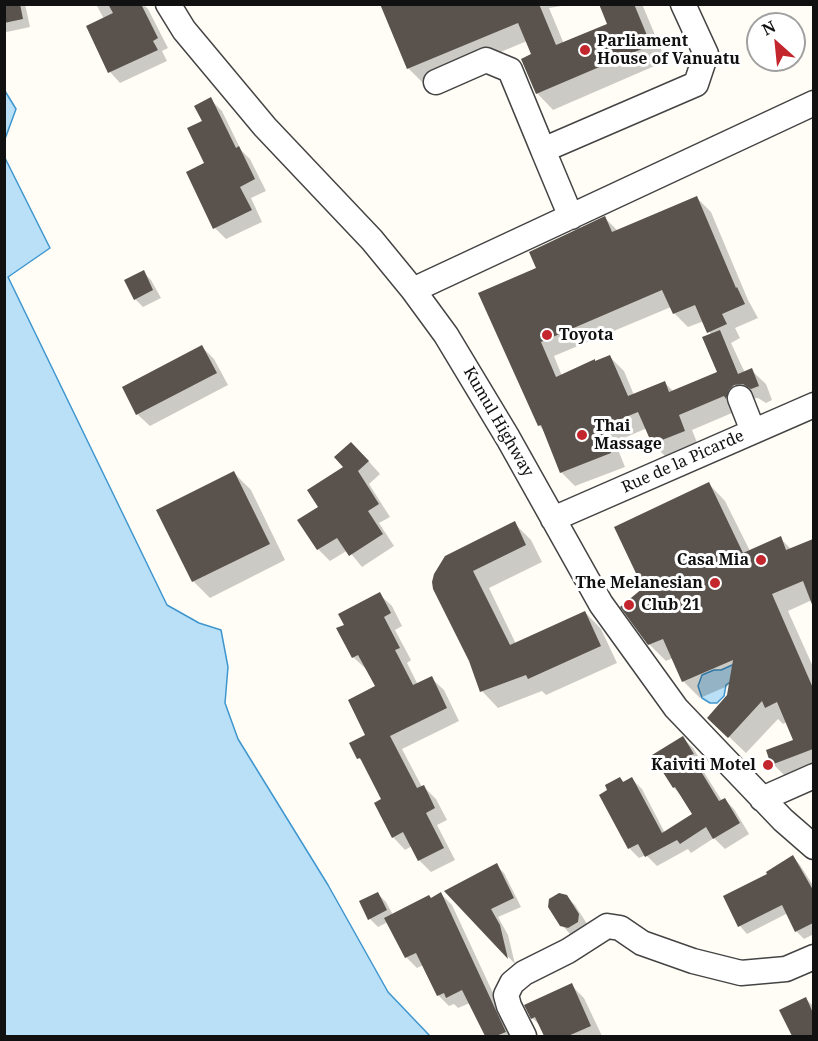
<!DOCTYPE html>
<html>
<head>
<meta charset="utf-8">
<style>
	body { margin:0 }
	#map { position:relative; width:818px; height:1041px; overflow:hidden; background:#fffdf5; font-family:"Noto Serif",serif }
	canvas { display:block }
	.frame { position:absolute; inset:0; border:6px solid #111; pointer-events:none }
	.north { position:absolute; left:746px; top:12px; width:60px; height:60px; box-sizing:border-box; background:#fff; border:2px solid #a0a0a0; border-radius:50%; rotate:333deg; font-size:16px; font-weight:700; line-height:24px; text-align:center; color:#111 }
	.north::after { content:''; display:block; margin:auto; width:21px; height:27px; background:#c4262e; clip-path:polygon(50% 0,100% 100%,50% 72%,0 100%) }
</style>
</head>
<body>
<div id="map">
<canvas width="818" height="1041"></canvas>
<div class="frame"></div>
<div class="north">N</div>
</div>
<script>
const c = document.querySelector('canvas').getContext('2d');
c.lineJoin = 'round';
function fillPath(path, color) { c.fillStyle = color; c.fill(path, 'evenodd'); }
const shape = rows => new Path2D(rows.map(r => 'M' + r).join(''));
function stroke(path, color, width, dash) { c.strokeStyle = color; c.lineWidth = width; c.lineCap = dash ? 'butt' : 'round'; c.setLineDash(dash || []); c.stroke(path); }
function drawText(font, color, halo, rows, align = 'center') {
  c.font = font + ' "Noto Serif",serif'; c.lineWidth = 6; c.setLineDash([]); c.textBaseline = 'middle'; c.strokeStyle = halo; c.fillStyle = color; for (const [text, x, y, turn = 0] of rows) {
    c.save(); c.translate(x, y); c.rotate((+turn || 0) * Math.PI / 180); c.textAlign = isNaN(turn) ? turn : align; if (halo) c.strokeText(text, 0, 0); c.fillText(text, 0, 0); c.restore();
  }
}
const water = shape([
	[5,91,16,109,5,139,4,92,5,91],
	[4,156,50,248,8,277,167,605,199,623,221,630,228,667,225,703,238,739,328,885,388,992,430,1036,5,1036,4,156],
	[739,662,736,678,726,685,724,696,717,703,710,703,702,698,698,686,702,675,714,670,721,670,739,662]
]);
fillPath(water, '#b9e0f7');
stroke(water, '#3f96cf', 1.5);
fillPath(shape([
	[4,4,25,4,30,27,7,32,4,30],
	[96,4,143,4,148,9,168,48,162,51,167,61,120,83,110,72,104,19],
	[381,4,574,4,549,8,564,44,609,25,600,4,642,4,666,61,553,110,537,93,523,59,533,55,527,41,424,84,408,68],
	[210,99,222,111,241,150,250,159,266,191,251,198,262,222,226,239,215,228,206,164,204,122],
	[696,197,711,212,748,300,758,318,735,328,740,338,731,343,745,373,751,370,766,384,772,400,766,403,758,398,749,399,739,410,692,430,698,445,667,458,653,444,647,428,615,442,625,467,575,486,561,472,545,432,539,425,538,269,605,218,618,231],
	[671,307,674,313,688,327,704,321,711,335,718,373,674,392,665,383,634,395,624,371,609,356,562,376,554,356],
	[143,272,151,280,161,298,143,307,135,299],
	[202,347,214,359,228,385,150,426,137,414],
	[363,455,380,474,369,484,390,517,379,523,394,546,362,567,348,550,330,561,318,549,300,520,320,507],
	[234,473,251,490,285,560,210,598,193,581],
	[709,484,725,501,750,551,780,538,792,550,814,540,814,603,812,600,788,611,814,669,814,773,790,781,773,764,795,741,787,722,783,724,778,719,746,753,726,734,730,685,700,698,683,681,673,658,666,661,649,644,645,588],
	[514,523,531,540,542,562,489,588,516,644,585,612,601,629,617,663,546,695,542,691,498,708,482,691,470,661,434,589],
	[379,594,392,606,402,626,395,630,411,660,407,663,418,685,431,678,444,690,459,721,402,749,422,787,423,786,436,799,447,820,437,825,455,860,431,872,419,860,412,846,405,850,393,837,383,800,365,764,359,758,367,736,377,687,367,669,366,669,353,657,346,625],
	[683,738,693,748,703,764,700,766,722,801,724,799,734,809,749,834,725,849,714,838,691,853,688,849,657,866,646,855,639,858,629,848,620,778,625,783,632,779,642,789,665,833,694,814,684,798,674,788],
	[793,857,800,865,814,887,814,934,804,939,796,931,788,913,747,934,740,926,769,874],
	[496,865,504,873,521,907,498,917,508,935,515,964,446,891],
	[378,894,386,902,393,915,441,894,452,905,513,1036,487,1036,470,1003,458,1008,454,1004,449,1006,438,995,423,965,417,968,406,957,388,922,378,927,370,919],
	[566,896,575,905,587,924,586,930,577,936,570,934,562,925],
	[571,985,584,998,602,1036,546,1036,542,1027,532,1018],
	[806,999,814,1007,814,1036,793,1036,781,1010]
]), '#0003');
fillPath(shape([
	[4,4,20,4,23,19,4,23],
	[108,4,141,4,158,38,153,41,158,50,108,73,86,26,113,13],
	[380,4,539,4,556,45,607,24,599,4,634,4,651,45,536,94,521,59,531,54,518,23,407,69],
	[211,97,236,148,239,146,255,179,240,187,252,210,213,229,186,172,204,163,187,128,202,121,194,106],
	[697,196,736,288,737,287,745,304,722,314,727,324,707,333,695,305,673,314,662,290,541,342,556,377,595,359,595,361,610,355,628,396,665,381,669,392,717,372,702,337,720,330,738,374,752,368,759,386,751,389,743,384,734,385,729,390,726,399,724,396,679,415,685,431,652,444,638,412,601,427,611,453,560,473,541,425,538,426,478,293,536,268,529,252,605,216,612,232],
	[144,270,153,290,134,300,124,280],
	[202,345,217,373,136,415,122,387],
	[351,442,369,461,358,471,379,504,368,511,383,534,349,556,337,538,317,550,297,520,318,507,307,490,343,467,334,457],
	[234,471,270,544,192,582,156,510],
	[709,482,743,553,781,536,786,550,813,539,813,607,803,581,772,594,813,688,813,749,771,765,766,750,793,740,777,702,765,708,762,701,728,738,707,718,727,695,733,660,682,682,663,639,648,645,620,607,643,588,614,527],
	[515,521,526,545,473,571,510,645,585,611,601,646,528,679,526,675,480,692,469,661,433,589,432,582,434,574,445,556],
	[380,592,391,613,384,617,400,648,395,650,413,685,432,676,447,708,390,736,417,788,424,785,435,808,426,813,444,848,418,861,403,832,392,838,374,803,381,799,360,758,357,759,349,743,365,735,348,700,375,686,358,655,352,658,336,628,344,625,338,614],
	[683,736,694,754,691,755,719,801,725,798,740,823,713,839,706,827,680,844,677,840,645,857,638,844,628,849,599,795,607,790,605,785,620,777,623,782,632,777,662,833,692,814,675,787,673,788,652,755],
	[793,855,813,890,813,923,795,932,782,905,738,927,723,896,767,874,766,872],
	[497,863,514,898,491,909,500,925,508,959,444,891],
	[378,892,387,910,368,920,359,901],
	[441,892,506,1032,496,1036,485,1036,462,990,446,998,444,993,437,996,416,953,405,958,384,918,429,895,431,898],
	[559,893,567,895,579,914,578,922,568,928,560,926,548,907,549,899],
	[572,983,591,1026,568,1036,544,1036,535,1017,531,1019,524,1005],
	[806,997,813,1013,813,1036,792,1036,779,1010]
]), '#5a524d');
const minor = shape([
	[168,4,184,30,265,127,372,240,413,290,446,335,508,438,601,604,676,708,783,820,814,847],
	[436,82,486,60,510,70,543,150,696,84,706,54,683,4],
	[543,150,571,217],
	[413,290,814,103],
	[740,398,753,431],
	[553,519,814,405],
	[762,799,814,776],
	[524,1036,509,1006,506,995,512,983,524,973,568,951,607,926,620,928,642,943,693,961,741,973,786,969,814,957]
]);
stroke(minor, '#444', 27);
stroke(minor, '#fff', 24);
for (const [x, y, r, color] of [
	[585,50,6,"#c4262e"],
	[547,335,6,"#c4262e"],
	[582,435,6,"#c4262e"],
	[761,560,6,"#c4262e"],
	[715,583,6,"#c4262e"],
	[629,605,6,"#c4262e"],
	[768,765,6,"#c4262e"]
]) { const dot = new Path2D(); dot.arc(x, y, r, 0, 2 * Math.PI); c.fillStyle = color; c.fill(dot); stroke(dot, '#fff', 2); }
drawText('bold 16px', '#111', '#fff', [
	["Parliament",597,41],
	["House of Vanuatu",597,59],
	["Toyota",559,335],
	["Thai",594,426],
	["Massage",594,444],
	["Casa Mia",749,560,"right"],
	["The Melanesian",703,583,"right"],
	["Club 21",641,605],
	["Kaiviti Motel",756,765,"right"]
], 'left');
drawText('16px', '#111', '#fff', [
	["Kumul Highway",498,422,60],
	["Rue de la Picarde",683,462,-24]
]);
</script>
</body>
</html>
